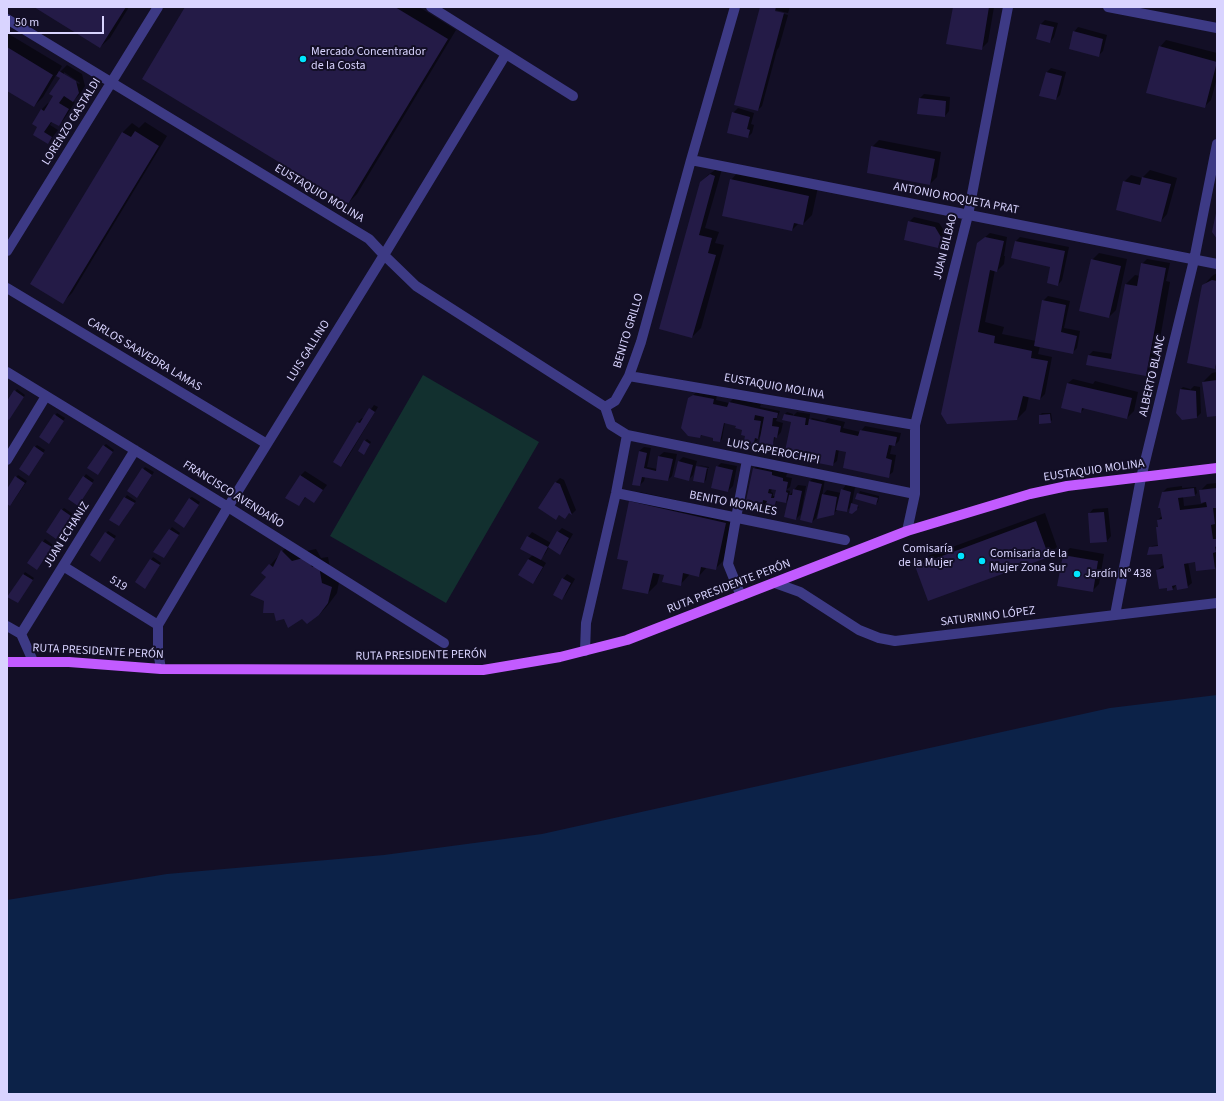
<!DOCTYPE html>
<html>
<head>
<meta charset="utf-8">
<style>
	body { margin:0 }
	#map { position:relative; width:1224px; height:1101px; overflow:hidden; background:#130f26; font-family:"Source Sans 3",sans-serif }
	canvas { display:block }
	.frame { position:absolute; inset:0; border:8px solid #d9d4ff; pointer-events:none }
	.scale { position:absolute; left:8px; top:16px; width:96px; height:18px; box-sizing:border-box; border:2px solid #d9d4ff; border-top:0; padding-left:5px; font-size:12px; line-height:14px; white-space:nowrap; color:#d9d4ff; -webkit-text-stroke:3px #130f26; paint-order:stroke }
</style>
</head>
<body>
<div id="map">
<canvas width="1224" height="1101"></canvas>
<div class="frame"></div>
<div class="scale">50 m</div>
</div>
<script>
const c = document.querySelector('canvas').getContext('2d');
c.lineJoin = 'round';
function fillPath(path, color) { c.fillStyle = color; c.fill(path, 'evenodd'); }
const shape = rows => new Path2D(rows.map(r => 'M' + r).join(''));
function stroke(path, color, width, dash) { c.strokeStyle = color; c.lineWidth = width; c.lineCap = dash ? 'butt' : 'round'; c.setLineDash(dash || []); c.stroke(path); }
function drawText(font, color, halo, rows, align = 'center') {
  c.font = font + ' "Source Sans 3",sans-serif'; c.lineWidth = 4; c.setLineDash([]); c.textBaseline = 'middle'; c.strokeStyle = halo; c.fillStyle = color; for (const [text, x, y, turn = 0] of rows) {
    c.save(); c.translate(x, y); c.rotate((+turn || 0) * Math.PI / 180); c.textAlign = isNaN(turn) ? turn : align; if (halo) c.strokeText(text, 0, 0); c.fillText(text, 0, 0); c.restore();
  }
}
fillPath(shape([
	[423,375,539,442,446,603,330,536]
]), '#12302f');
fillPath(shape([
	[1217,695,1217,1094,7,1094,7,900,167,874,384,855,542,834,1110,708]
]), '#0c2248');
fillPath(shape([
	[35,7,129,7,110,38,100,47],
	[186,7,419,7,456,30,357,194,348,203],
	[761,7,790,7,788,13,775,10,774,11,788,15,779,47,777,50,762,106,758,110],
	[954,7,994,7,988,42,981,49],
	[1045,20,1058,23,1054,37,1050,42,1037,38,1041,24],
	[1078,27,1107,35,1103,51,1098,56,1074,32],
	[7,33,62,66,57,75,67,65,82,74,85,86,80,94,73,101,75,102,65,118,58,125,52,122,50,125,58,130,48,143,38,127,41,110,48,103,49,103,54,96,61,78,56,75,43,97,34,106,7,90],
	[64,72,80,83,79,84,64,75],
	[1166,40,1217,53,1217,78,1211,100,1204,107,1160,47],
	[1051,68,1066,72,1060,95,1056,99,1041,95,1047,72],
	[924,94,950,97,949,111,945,116,920,98],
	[738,108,754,113,751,124,754,125,752,133,748,137,733,113],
	[145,122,167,136,72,293,63,302,122,133,132,123,139,128],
	[879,140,941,152,937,177,930,184,872,147],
	[718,168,722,169,705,228,719,232,715,243,724,245,701,328,692,337,701,182,708,175],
	[740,170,818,187,812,215,803,224,799,223,792,230,731,180],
	[1150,170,1177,178,1167,214,1161,221,1124,182,1131,175,1142,178],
	[914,217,939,223,945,232,942,242,938,247,909,222],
	[990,233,1007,237,1004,256,1005,256,1004,264,997,271,995,270,985,322,1004,327,1002,334,1036,341,1043,301,1048,296,1070,301,1064,328,1080,331,1077,348,1073,352,1040,346,1038,354,1052,357,1045,394,1040,399,1029,396,1026,410,1017,419,948,423,978,243],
	[1020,237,1069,247,1062,280,1058,285,1052,266,1012,257,1016,241],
	[1099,253,1127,259,1116,310,1109,317,1092,260],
	[1147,259,1170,263,1166,281,1170,282,1157,356,1152,360,1150,371,1146,375,1089,355,1093,351,1113,354,1126,284,1135,275,1140,276,1142,264],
	[1217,273,1217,365,1215,368,1203,286,1212,276],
	[1217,372,1217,415,1203,382,1212,373],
	[1073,379,1093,384,1095,381,1138,392,1134,411,1127,418,1085,408,1081,412,1063,407,1068,383],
	[1194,386,1200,387,1201,413,1197,417,1177,412,1181,389,1183,387,1190,389,1190,390],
	[17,389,25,395,10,417,7,418,7,403],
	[698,391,717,395,716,400,729,403,734,398,761,404,760,407,780,411,776,421,783,423,781,432,777,437,775,436,774,442,772,444,762,434,753,445,743,429,737,425,725,422,722,439,720,441,715,437,703,434,700,437,688,399],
	[374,405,378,407,345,462,341,466,358,422,362,418,364,419],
	[787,412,793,414,793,416,797,412,810,414,809,421,812,418,825,421,828,418,845,422,843,428,860,432,865,426,901,433,899,441,895,445,892,445,890,454,896,455,893,472,888,476,847,451,839,449,837,461,832,465,810,456,800,454,797,458,792,421,785,414],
	[57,413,65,418,51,441,40,437],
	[1042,413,1051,413,1052,420,1050,422,1040,415],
	[367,439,371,442,366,451,365,441],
	[106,444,114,450,99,472,104,446],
	[37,445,45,450,30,473,35,447],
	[644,447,651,448,647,467,657,469,659,456,664,452,677,454,672,476,668,480,645,477,644,481,640,485,639,451],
	[683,457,697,461,693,475,688,480,679,461],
	[721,463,737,466,733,486,728,491,717,467],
	[758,464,776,468,776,471,787,473,786,477,792,478,790,487,786,490,790,491,789,496,798,485,806,486,801,514,796,519,789,499,786,502,777,500,775,507,773,509,768,501,761,507,754,469],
	[772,488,777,489,776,496,773,496,773,493,771,492],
	[698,465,699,465,709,467,709,468],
	[145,467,154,472,139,495,128,491],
	[697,467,708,469,706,480,704,482],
	[305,471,327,485,314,502,306,497,299,505,287,497,301,475],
	[86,474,94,480,80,502,69,499],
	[18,475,27,481,12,503,7,503,7,491],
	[815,477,825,479,822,496,827,490,841,493,842,490,846,485,855,487,852,504,859,507,857,509,851,506,847,511,838,509,833,514,819,508,816,518,812,522,801,519,810,481],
	[560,478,564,480,576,510,572,514,569,512,560,514,556,519,556,482],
	[1217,483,1217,534,1215,536,1217,535,1217,566,1215,568,1196,561,1188,562,1192,583,1187,587,1177,584,1173,589,1167,587,1157,570,1162,566,1165,565,1163,551,1150,548,1152,546,1159,545,1157,528,1158,526,1158,520,1162,516,1163,492,1167,488,1182,486,1182,488,1196,487,1197,493,1195,495,1183,496,1184,506,1202,504,1205,501,1200,491,1207,484],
	[860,491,879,496,878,502,876,504,857,499],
	[640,492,735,513,725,559,715,569,707,567,699,576,690,574,680,585,665,574,660,573,657,584,648,593,629,560,630,502],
	[127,495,136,501,121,523,110,519],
	[192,497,200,502,185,525,190,498],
	[64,508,73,514,58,536,62,510],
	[1108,508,1111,536,1107,541,1089,514,1093,509],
	[1045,513,1057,547,1048,556,916,566,925,557],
	[172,527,180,533,165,555,155,551],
	[562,528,573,534,564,549,560,553,549,547,545,554,540,559,546,563,537,578,533,583,519,575,528,559,533,555,528,537,532,532,551,543,558,532],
	[108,531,116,536,101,559,91,555],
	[45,539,53,545,38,567,28,563],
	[291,542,302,552,316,549,321,558,328,557,331,574,340,577,337,593,328,605,319,615,263,573],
	[1070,548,1104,554,1099,584,1092,591,1063,555],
	[153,557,161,563,146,585,136,582],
	[25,572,34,578,19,600,9,596],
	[567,574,575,579,566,594,562,599,563,579]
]), '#0007');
fillPath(shape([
	[34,7,126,7,100,48],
	[185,7,395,7,448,39,348,204,142,79],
	[760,7,776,7,775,11,784,13,758,111,734,105],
	[953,7,989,7,982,50,946,44],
	[1040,24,1054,27,1050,43,1036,39],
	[1073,31,1103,39,1099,57,1069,49],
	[1159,46,1217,62,1205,108,1146,93],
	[7,47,53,75,34,107,7,91],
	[59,71,76,81,79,93,73,102,64,96,59,103,69,109,59,126,51,122,44,132,52,137,48,144,33,135,37,127,32,124,41,109,44,111,53,96,49,94,60,78,56,76],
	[1046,72,1062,76,1056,100,1039,96],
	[919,98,946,101,945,117,917,114],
	[732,112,750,117,747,129,750,130,748,138,727,133],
	[135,131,159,146,63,304,30,284,122,132,131,137],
	[871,146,935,159,930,185,867,173],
	[710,174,715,176,699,235,712,238,708,253,716,255,692,338,659,329,700,182],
	[1142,177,1171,184,1161,222,1116,210,1123,181,1140,185],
	[730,179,809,196,803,225,794,223,792,231,722,216],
	[1216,213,1217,213,1217,239,1212,232],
	[908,221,935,227,941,237,938,248,904,240],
	[985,237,1004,241,997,272,990,270,978,332,995,336,994,343,1032,351,1031,358,1048,361,1040,400,1023,396,1017,420,947,424,941,414,977,243],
	[1015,241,1065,251,1058,286,1047,283,1050,267,1011,258],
	[1091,259,1121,266,1109,318,1079,311],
	[1141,263,1166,268,1146,376,1086,365,1088,355,1111,359,1125,284,1137,286],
	[1212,280,1217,281,1217,359,1215,369,1187,363,1202,285],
	[1042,300,1066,305,1061,332,1077,336,1073,354,1034,346],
	[1217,380,1217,416,1207,417,1202,382],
	[1067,383,1132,398,1127,419,1082,408,1081,413,1061,408],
	[1180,389,1196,391,1197,418,1182,420,1176,413],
	[14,390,24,397,9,420,7,419,7,401],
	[693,395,714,399,713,404,727,407,729,402,778,413,777,418,773,418,772,426,779,427,777,438,774,437,773,445,759,443,764,417,755,415,754,420,761,421,758,439,755,438,753,447,743,445,745,436,741,435,742,430,735,428,736,426,724,423,720,442,713,441,713,438,701,435,700,438,688,436,681,428,688,398],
	[369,408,375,412,341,467,333,462,357,422,360,423],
	[54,414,64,421,49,444,39,437],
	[784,414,806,418,805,425,808,425,809,419,841,426,840,432,858,436,860,430,897,437,895,446,889,445,886,458,892,460,889,478,843,468,846,452,836,450,833,466,808,461,809,457,798,455,798,459,784,456,791,422,782,420],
	[1050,414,1051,423,1039,424,1039,415],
	[364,440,370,444,364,455,358,451],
	[103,445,113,452,98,475,87,468],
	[34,446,44,453,29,476,19,469],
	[639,451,647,453,644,468,656,471,658,456,673,459,668,481,642,477,640,486,632,485],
	[678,461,693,465,689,481,674,477],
	[696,466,707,468,704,483,693,481],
	[716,466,733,470,728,492,711,488],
	[142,468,152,475,137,498,127,491],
	[753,468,772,472,772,475,783,478,783,481,788,482,786,492,788,493,786,503,776,501,774,510,765,508,767,501,763,500,762,508,745,505],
	[769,489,776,490,774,498,771,498,772,494,768,493],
	[300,475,323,490,314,503,305,497,299,506,285,498],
	[15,476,25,483,10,506,7,504,7,489],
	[83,476,93,483,78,506,68,499],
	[809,481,822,484,812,523,800,520],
	[555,482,560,484,572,515,569,513,565,519,559,515,556,520,538,508],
	[1194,488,1195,496,1178,498,1180,510,1207,507,1206,502,1201,503,1199,490,1216,488,1217,508,1213,508,1215,524,1211,525,1213,539,1217,539,1217,546,1215,547,1216,552,1213,553,1215,569,1196,571,1195,562,1184,564,1188,588,1177,590,1176,585,1172,586,1173,590,1167,591,1167,588,1159,589,1156,570,1164,568,1162,554,1147,555,1149,547,1158,546,1156,527,1158,527,1157,520,1162,519,1160,508,1158,508,1162,492],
	[793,489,802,491,796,520,784,517,789,495,792,495],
	[841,489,851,492,847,512,836,510],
	[857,493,878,498,876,505,855,499],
	[822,494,837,497,834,515,817,519],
	[124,497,135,503,119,526,109,520],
	[189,498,199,505,184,528,174,521],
	[629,501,726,523,716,570,701,567,699,577,683,573,681,586,662,582,664,575,653,573,648,594,622,589,628,561,617,559],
	[851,503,858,505,857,510,852,514,849,513],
	[61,509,71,516,56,539,46,532],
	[1104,512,1107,542,1090,543,1088,513],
	[1036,521,1049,557,928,601,915,566],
	[169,529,179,535,164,558,153,552],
	[557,531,569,538,560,555,548,547],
	[105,532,115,539,100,562,90,555],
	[527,536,548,547,541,560,520,549],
	[42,541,52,547,37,570,27,563],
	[281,550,292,561,307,557,312,567,319,566,322,583,332,587,328,603,319,615,307,624,302,619,288,628,284,619,276,621,274,613,263,613,264,601,250,595,266,577,261,573,269,564,273,567],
	[1063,555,1098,561,1093,592,1057,586],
	[150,559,160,565,145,589,135,582],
	[528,559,543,567,533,584,518,575],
	[23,574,33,580,18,603,7,597],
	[562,578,571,583,562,600,553,595]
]), '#241b47');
stroke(shape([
	[431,7,573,96],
	[1108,7,1217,28],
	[7,19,369,239,384,255,416,286,605,407],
	[691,160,1217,264],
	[7,251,158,7],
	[7,288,267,444],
	[7,372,228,507,444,643],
	[629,376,915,425],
	[605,407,615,401,629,376,641,342,691,160,735,7],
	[627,435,915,494],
	[7,460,46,396],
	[616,493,845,540],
	[907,531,915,494,915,425,968,215,1008,7],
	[63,566,158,625],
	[775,583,800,592,859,630,879,638,895,641,1217,603],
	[741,596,728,564,736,518,747,460],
	[1115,615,1141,478,1194,260,1217,144],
	[7,626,21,634],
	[21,634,135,450],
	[21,634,33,661],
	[585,651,586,623,616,493,627,435,611,425,605,407],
	[161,669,158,651,158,625,228,507,384,255,506,54]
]), '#3d3a85', 10);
stroke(shape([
	[7,662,69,662,161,669,483,670,560,657,627,640,907,531,1030,494,1067,486,1217,468]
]), '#c25bff', 10);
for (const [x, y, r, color] of [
	[303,59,4,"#00e5ff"],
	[961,556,4,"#00e5ff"],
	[982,561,4,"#00e5ff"],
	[1077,574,4,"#00e5ff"]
]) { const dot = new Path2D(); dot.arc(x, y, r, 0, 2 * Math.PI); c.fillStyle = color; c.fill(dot); stroke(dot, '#130f26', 1.5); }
drawText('12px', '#d9d4ff', '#130f26', [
	["Mercado Concentrador",311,52],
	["de la Costa",311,66],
	["Comisaría",953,549,"right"],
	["de la Mujer",953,563,"right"],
	["Comisaria de la",990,554],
	["Mujer Zona Sur",990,568],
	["Jardín N° 438",1085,574]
], 'left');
drawText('12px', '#d9d4ff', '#130f26', [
	["LORENZO GASTALDI",72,122,-58],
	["EUSTAQUIO MOLINA",319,194,31],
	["ANTONIO ROQUETA PRAT",956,199,11],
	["JUAN BILBAO",946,247,-76],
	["BENITO GRILLO",629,331,-73],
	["LUIS GALLINO",309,351,-58],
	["CARLOS SAAVEDRA LAMAS",144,355,31],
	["ALBERTO BLANC",1153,376,-77],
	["EUSTAQUIO MOLINA",774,387,10],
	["LUIS CAPEROCHIPI",773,452,11],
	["EUSTAQUIO MOLINA",1094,471,-8],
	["FRANCISCO AVENDAÑO",233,495,32],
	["BENITO MORALES",733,504,11],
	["JUAN ECHANIZ",67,535,-58],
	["519",118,584,32],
	["RUTA PRESIDENTE PERÓN",729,587,-21],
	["SATURNINO LÓPEZ",988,617,-7],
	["RUTA PRESIDENTE PERÓN",98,652,3],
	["RUTA PRESIDENTE PERÓN",421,656,-1]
]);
</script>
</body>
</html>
